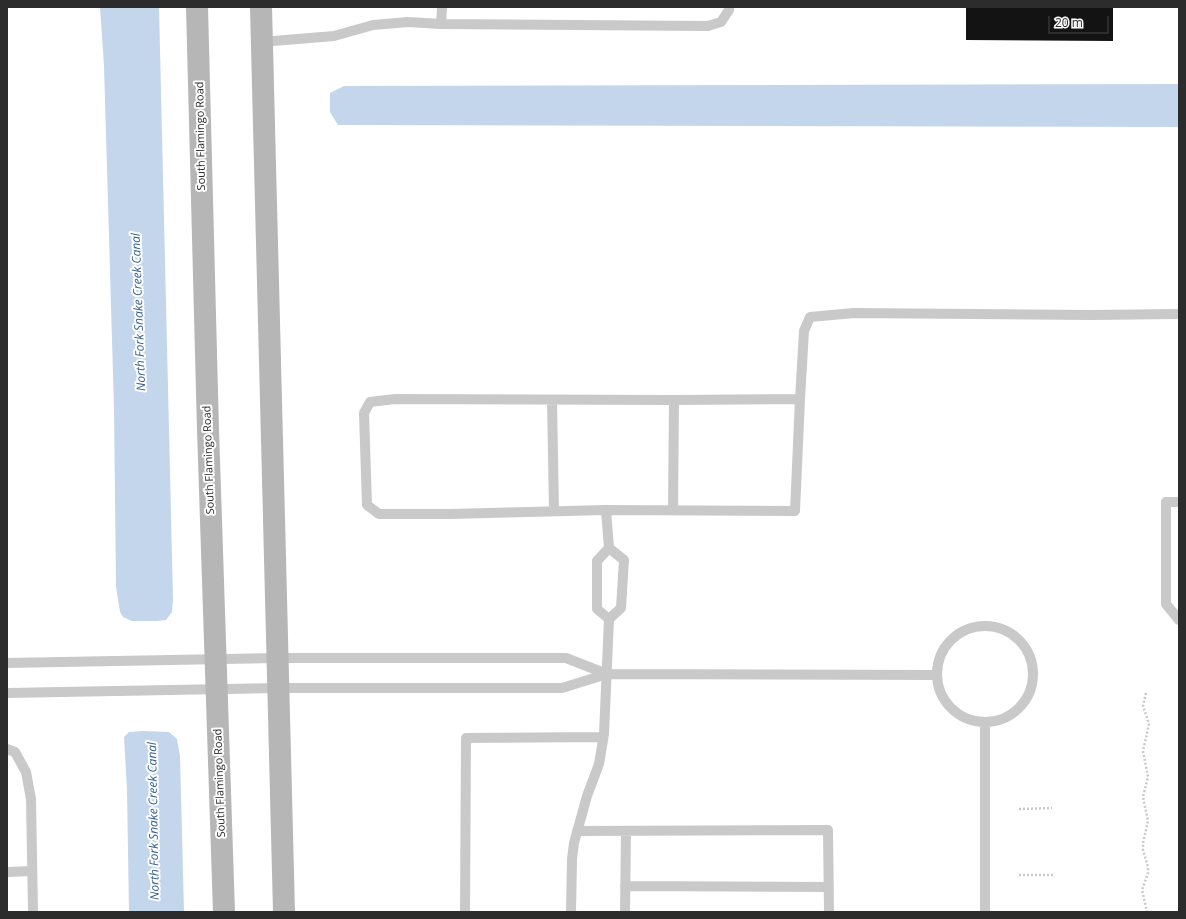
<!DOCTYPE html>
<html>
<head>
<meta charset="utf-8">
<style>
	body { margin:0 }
	#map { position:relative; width:1186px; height:919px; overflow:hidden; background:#fff; font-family:"Open Sans",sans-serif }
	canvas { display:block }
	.frame { position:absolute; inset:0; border:8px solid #2c2c2c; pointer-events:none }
	.scale { position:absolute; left:1048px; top:16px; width:61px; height:18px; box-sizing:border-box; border:2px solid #2c2c2c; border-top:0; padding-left:5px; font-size:12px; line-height:14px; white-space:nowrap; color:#2c2c2c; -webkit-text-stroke:3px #fff; paint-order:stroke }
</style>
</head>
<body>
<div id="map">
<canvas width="1186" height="919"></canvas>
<div class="frame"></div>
<div class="scale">20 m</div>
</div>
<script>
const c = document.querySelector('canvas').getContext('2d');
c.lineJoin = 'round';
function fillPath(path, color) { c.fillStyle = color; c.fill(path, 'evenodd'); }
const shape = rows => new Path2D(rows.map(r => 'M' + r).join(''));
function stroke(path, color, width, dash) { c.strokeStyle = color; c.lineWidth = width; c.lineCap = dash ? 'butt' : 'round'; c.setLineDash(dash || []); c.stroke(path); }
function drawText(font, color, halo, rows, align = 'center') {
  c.font = font + ' "Open Sans",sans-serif'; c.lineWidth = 4; c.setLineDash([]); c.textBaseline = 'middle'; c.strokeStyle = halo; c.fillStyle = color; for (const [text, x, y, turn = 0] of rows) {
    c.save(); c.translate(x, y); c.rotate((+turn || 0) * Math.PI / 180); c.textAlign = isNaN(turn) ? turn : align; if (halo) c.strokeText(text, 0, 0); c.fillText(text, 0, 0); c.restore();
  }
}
fillPath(shape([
	[100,7,159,7,173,599,172,612,166,620,157,621,132,621,123,617,120,612,116,587,114,408,104,66],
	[1179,84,1179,127,338,125,330,112,330,93,344,86],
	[142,731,169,732,177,739,180,756,184,912,129,912,127,789,124,737,129,732]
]), '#c4d6ec');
fillPath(shape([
	[966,7,1113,7,1113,41,966,40]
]), '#131313');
stroke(shape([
	[1146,693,1143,706,1149,724,1143,751,1148,777,1143,797,1148,821,1143,843,1143,850,1148,867,1148,873,1142,890,1147,912],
	[1019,809,1052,808],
	[1019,875,1053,875]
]), '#c9c9c9', 2.5, [2, 2]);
stroke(shape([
	[441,24,442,7],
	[261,42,334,36,373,25,408,22,441,24,708,26,721,22,729,10,729,7],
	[800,399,804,331,810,317,854,313,1091,315,1179,314],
	[552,400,554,511],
	[1179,502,1166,502,1166,604,1179,620],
	[606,510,795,511,800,399,674,400,395,399,370,402,364,413,367,505,379,514,449,514,606,510,609,548],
	[673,510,674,400],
	'937 674a48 48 0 1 1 96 0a48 48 0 1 1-96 0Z',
	[7,663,278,658,566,658,607,674],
	[7,693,279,688,562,688,607,674,936,675],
	[985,723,985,912],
	[7,749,15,752,26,772,31,799,33,912],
	[577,831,828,830,829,912],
	[7,872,32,871],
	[625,886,828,887],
	[465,912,466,738,603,737],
	[571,912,572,859,574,843,587,796,599,764,604,734,609,619,621,608,624,560,609,548,597,561,597,609,609,619],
	[625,912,626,831]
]), '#c9c9c9', 10);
stroke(shape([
	[197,7,208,430,224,912],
	[261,7,284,912]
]), '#b6b6b6', 22);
drawText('11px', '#2c2c2c', '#fff', [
	["South Flamingo Road",201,136,-91],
	["South Flamingo Road",209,460,-92],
	["South Flamingo Road",220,783,-92]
]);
drawText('italic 12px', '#386190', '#fff', [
	["North Fork Snake Creek Canal",139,312,-92],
	["North Fork Snake Creek Canal",154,821,-91]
]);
</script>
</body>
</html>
